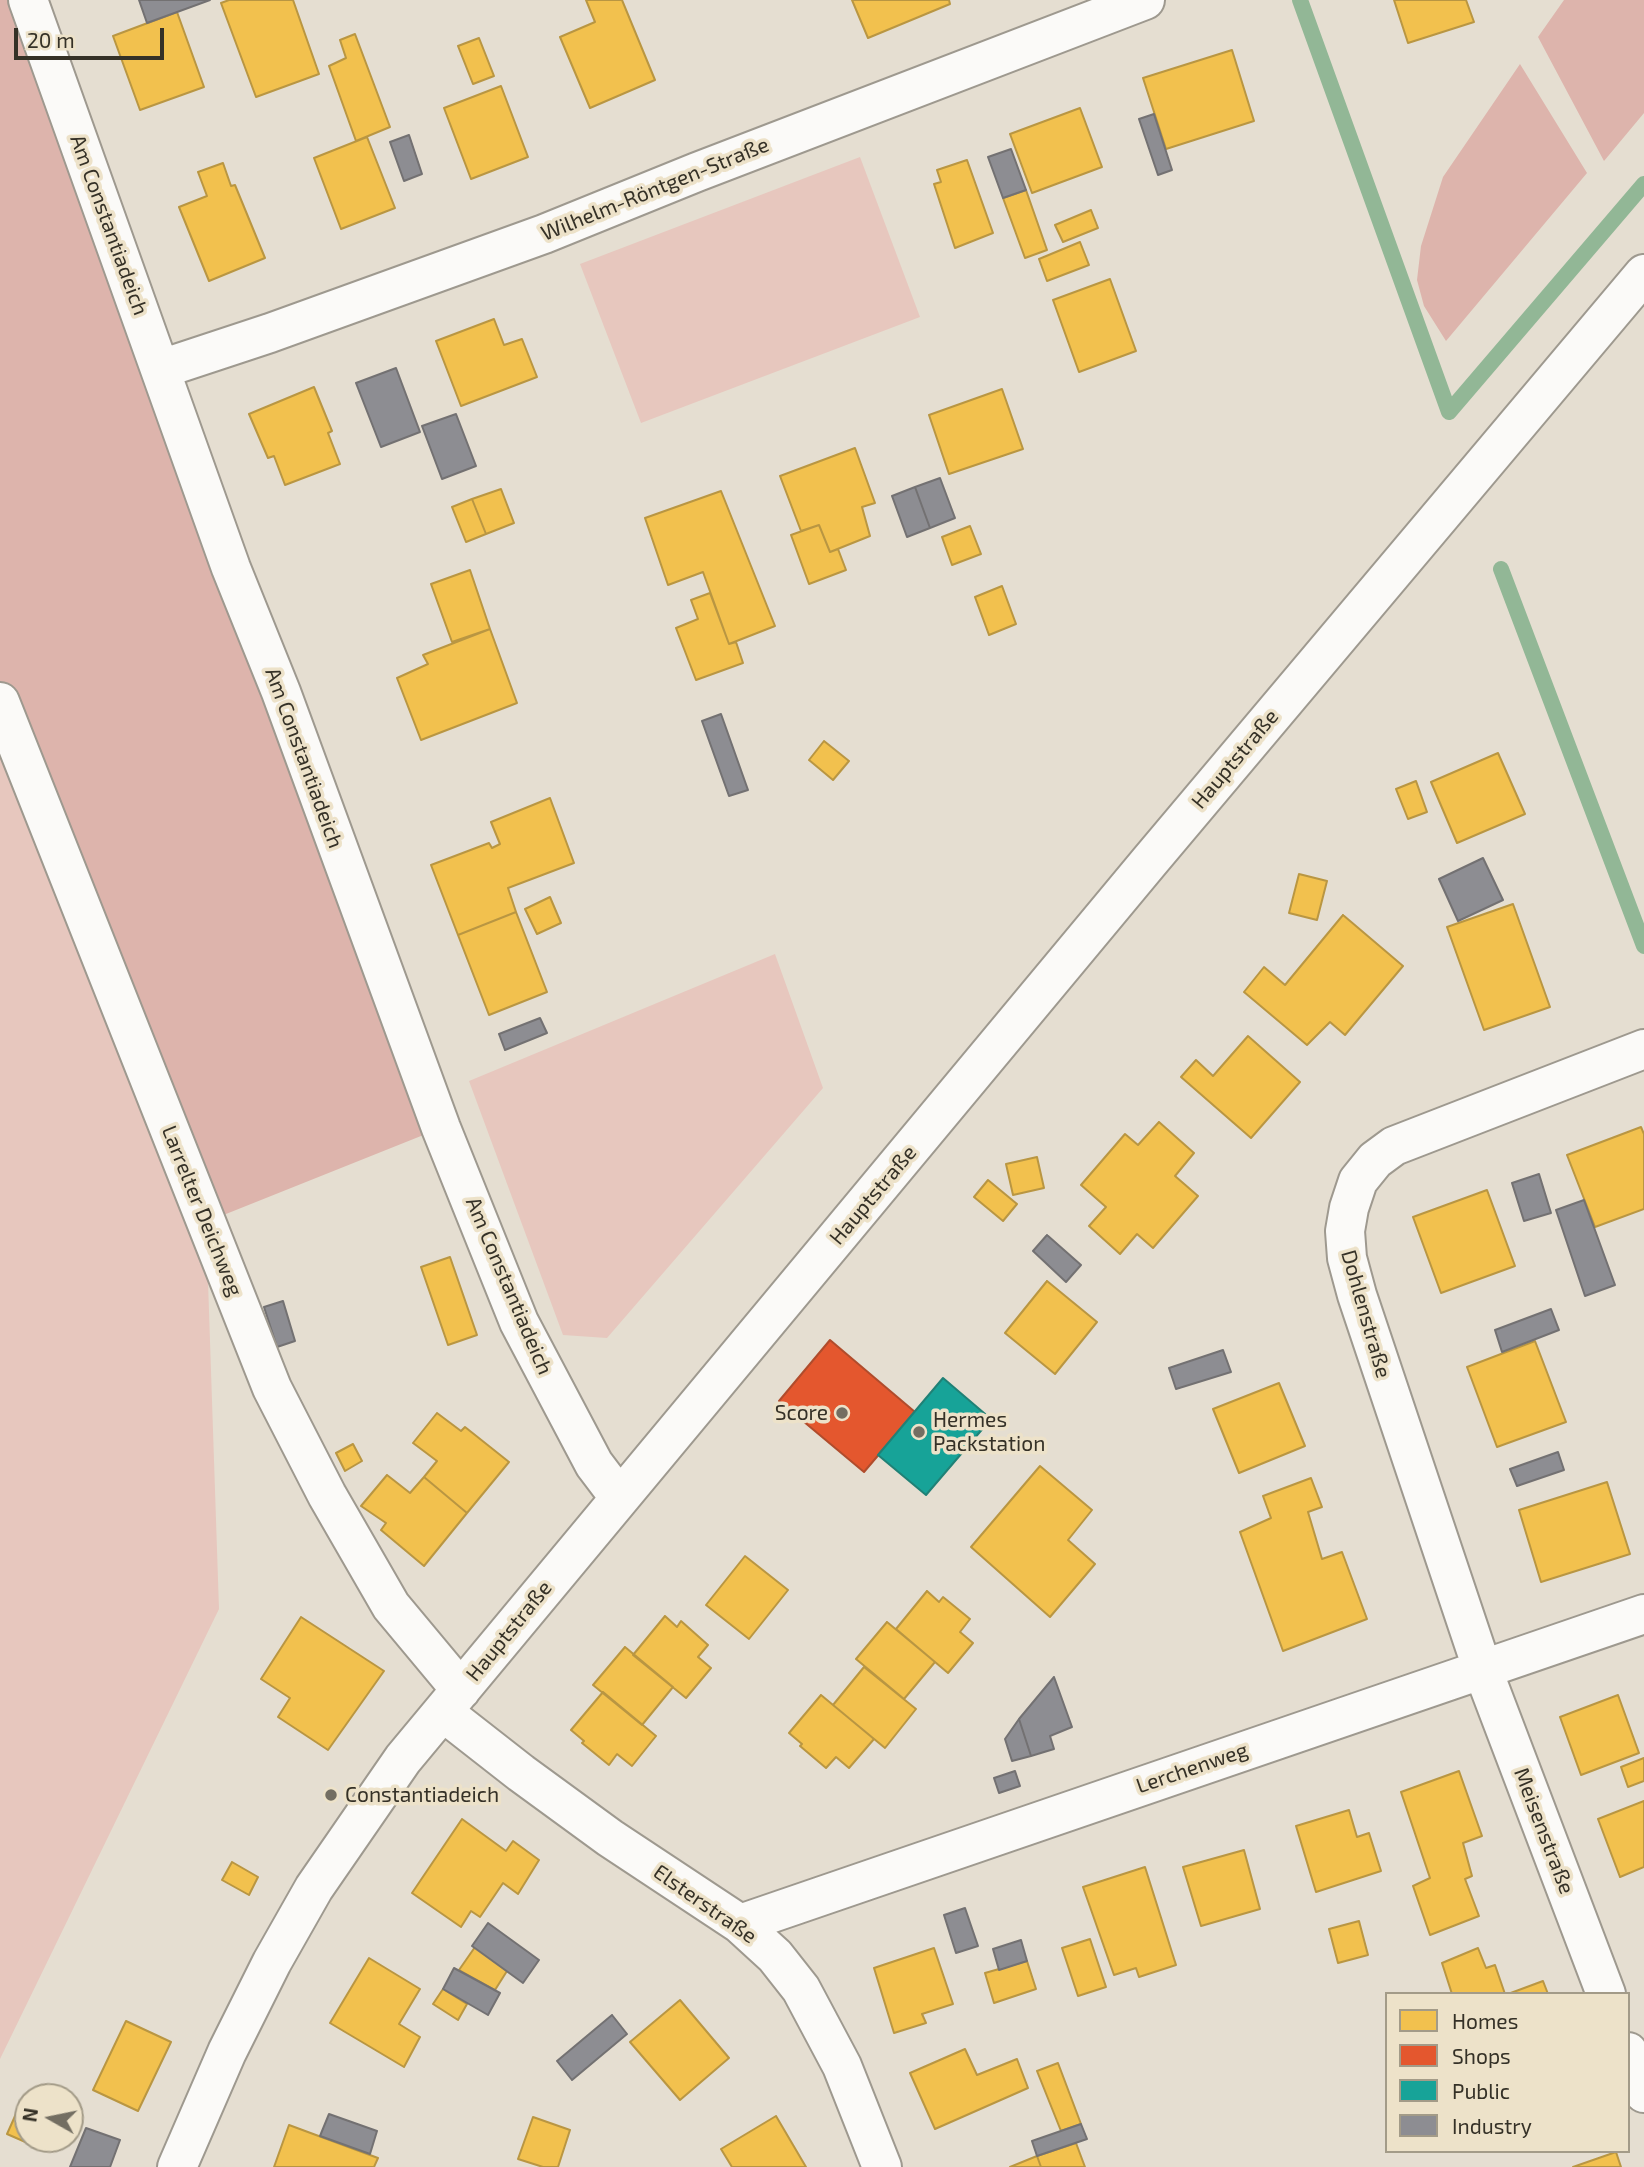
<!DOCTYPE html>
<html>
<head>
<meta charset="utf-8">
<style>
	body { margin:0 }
	#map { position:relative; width:1644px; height:2167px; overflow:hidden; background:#e5ded1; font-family:"Exo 2",sans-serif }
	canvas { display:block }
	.legend { position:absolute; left:1385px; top:1992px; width:245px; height:161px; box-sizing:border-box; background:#ede2c9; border:2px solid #a39b88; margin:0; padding:9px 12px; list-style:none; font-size:21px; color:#353127 }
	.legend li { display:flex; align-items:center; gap:14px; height:35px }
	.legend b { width:35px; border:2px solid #a39b88 }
	.north { position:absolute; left:14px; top:2083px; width:70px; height:70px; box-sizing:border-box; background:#ede2c9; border:2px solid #a39b88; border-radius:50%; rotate:279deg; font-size:19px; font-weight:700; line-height:28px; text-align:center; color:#353127 }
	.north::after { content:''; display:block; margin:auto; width:24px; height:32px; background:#736e62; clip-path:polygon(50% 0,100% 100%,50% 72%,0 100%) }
	.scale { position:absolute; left:14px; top:28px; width:150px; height:32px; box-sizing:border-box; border:4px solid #353127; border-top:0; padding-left:9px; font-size:21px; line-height:24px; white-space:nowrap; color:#353127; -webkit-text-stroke:5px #ede2c9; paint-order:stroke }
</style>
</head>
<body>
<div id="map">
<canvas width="1644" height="2167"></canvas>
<ul class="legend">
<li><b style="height:19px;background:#f2c14e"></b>Homes</li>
<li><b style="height:19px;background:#e4572e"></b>Shops</li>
<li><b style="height:19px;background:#17a398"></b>Public</li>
<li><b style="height:19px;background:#8d8d92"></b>Industry</li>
</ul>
<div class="north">N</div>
<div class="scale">20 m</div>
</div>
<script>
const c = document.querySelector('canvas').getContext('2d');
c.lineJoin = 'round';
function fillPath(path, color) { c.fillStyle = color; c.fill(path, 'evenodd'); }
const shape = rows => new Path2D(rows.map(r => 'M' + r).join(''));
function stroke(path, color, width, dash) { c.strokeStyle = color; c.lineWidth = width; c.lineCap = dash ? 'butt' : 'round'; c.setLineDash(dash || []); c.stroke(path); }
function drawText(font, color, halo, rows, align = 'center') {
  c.font = font + ' "Exo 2",sans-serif'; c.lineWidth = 7; c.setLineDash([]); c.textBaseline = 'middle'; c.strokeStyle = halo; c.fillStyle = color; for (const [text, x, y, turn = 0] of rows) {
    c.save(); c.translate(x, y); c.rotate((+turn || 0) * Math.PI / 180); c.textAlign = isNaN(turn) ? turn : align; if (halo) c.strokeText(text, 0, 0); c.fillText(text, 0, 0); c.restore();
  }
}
fillPath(shape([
	[860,157,920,317,641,423,580,264],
	[0,702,206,1222,219,1609,0,2059],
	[775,954,823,1088,607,1338,563,1335,469,1081]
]), '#e7c7be');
fillPath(shape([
	[0,0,28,0,441,1128,206,1222,0,702],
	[1564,0,1644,0,1644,113,1604,161,1538,37],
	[1520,64,1587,173,1446,341,1424,306,1417,280,1421,246,1443,177]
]), '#ddb4ac');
const homes = shape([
	[229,0,293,0,319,74,256,97,221,3,229,0],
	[586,0,622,0,655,80,590,108,560,37,595,22,586,0],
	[852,0,949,0,950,4,868,38,852,0],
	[1394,0,1466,0,1474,22,1408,43,1394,0],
	[177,12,204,87,140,110,113,36,177,12],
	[355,34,390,127,356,141,329,66,346,58,340,40,355,34],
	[479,38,494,76,473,84,458,46,479,38],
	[1232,50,1254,121,1166,149,1143,78,1232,50],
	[501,86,528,157,471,179,444,108,501,86],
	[1080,108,1102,167,1032,193,1010,134,1080,108],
	[367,137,395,208,341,229,314,158,367,137],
	[967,160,993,233,955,248,934,184,941,182,937,170,967,160],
	[223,163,231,186,235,185,265,258,209,281,179,207,207,196,198,172,223,163],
	[1026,190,1047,250,1025,258,1003,198,1026,190],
	[1091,210,1098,228,1063,242,1055,225,1091,210],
	[1080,242,1089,265,1047,281,1039,259,1080,242],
	[1110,279,1136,351,1079,372,1053,300,1110,279],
	[494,319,504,345,522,339,537,377,461,406,436,341,494,319],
	[314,387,332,431,328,433,340,464,285,485,274,456,268,458,249,414,314,387],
	[1002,389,1023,449,949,474,929,415,1002,389],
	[855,448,875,503,862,507,870,536,830,552,819,525,801,531,780,476,855,448],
	[501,489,514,523,486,534,472,499,501,489],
	[721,491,775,626,729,644,703,572,668,585,645,518,721,491],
	[472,499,486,534,466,542,452,507,472,499],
	[819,525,830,552,838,549,846,570,809,584,791,535,819,525],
	[970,526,981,554,952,565,942,537,970,526],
	[470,570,490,629,452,642,431,584,470,570],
	[1002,586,1016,624,989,635,975,597,1002,586],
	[710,593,729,644,736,642,743,663,696,680,676,628,698,619,691,600,710,593],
	[490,629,517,703,421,740,397,678,428,664,423,655,490,629],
	[824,741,849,761,833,780,809,760,824,741],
	[1498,753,1525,814,1457,843,1431,782,1498,753],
	[1416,781,1427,812,1408,819,1396,789,1416,781],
	[550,798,574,863,508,888,516,912,458,935,431,865,489,843,492,848,500,844,491,822,550,798],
	[1299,874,1327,881,1317,920,1289,913,1299,874],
	[550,897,561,923,537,934,525,909,550,897],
	[1513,904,1550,1007,1484,1030,1447,927,1513,904],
	[516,912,547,992,489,1015,458,935,516,912],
	[1343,915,1403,966,1345,1035,1330,1022,1307,1045,1244,992,1264,967,1285,985,1343,915],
	[1248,1036,1300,1082,1251,1138,1181,1077,1196,1060,1213,1076,1248,1036],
	[1159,1122,1194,1153,1175,1176,1198,1196,1153,1248,1137,1234,1120,1254,1089,1226,1106,1207,1081,1185,1125,1134,1138,1145,1159,1122],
	[1641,1127,1644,1134,1644,1209,1595,1227,1567,1155,1641,1127],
	[1037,1157,1044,1188,1013,1195,1006,1164,1037,1157],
	[988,1180,1017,1204,1003,1221,974,1197,988,1180],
	[1487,1190,1515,1266,1441,1293,1413,1217,1487,1190],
	[450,1257,477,1335,448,1345,421,1267,450,1257],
	[1047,1281,1097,1322,1055,1374,1005,1333,1047,1281],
	[1535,1341,1566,1422,1497,1447,1467,1367,1535,1341],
	[1279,1383,1305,1446,1239,1473,1213,1409,1279,1383],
	[437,1413,461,1431,465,1427,509,1462,467,1513,424,1477,437,1461,413,1443,437,1413],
	[353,1444,362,1461,345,1471,336,1453,353,1444],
	[1040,1466,1092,1510,1068,1540,1095,1564,1050,1617,971,1547,1040,1466],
	[387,1475,410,1493,424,1477,467,1513,424,1566,381,1530,386,1523,361,1506,387,1475],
	[1311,1478,1322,1507,1308,1512,1322,1559,1342,1552,1367,1619,1283,1651,1240,1532,1271,1518,1263,1496,1311,1478],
	[1607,1482,1630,1554,1541,1582,1519,1510,1607,1482],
	[745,1556,788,1590,749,1639,706,1605,745,1556],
	[927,1591,939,1602,943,1597,970,1619,960,1632,973,1643,948,1673,896,1629,927,1591],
	[665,1616,677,1627,681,1621,708,1645,698,1657,711,1668,686,1698,633,1655,665,1616],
	[301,1617,384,1671,328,1750,278,1717,290,1698,261,1679,301,1617],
	[887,1622,935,1662,904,1699,856,1659,887,1622],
	[625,1647,673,1687,642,1725,593,1685,625,1647],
	[864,1667,916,1709,885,1748,833,1705,864,1667],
	[603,1692,656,1736,632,1766,617,1754,609,1765,582,1743,584,1741,571,1730,603,1692],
	[821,1695,874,1739,849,1768,836,1757,826,1768,800,1746,802,1744,789,1733,821,1695],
	[1618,1695,1639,1753,1581,1775,1560,1717,1618,1695],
	[1644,1758,1644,1781,1628,1787,1621,1767,1644,1758],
	[1459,1771,1482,1836,1463,1843,1472,1876,1465,1879,1479,1916,1430,1935,1413,1886,1430,1878,1401,1792,1459,1771],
	[1644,1801,1644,1867,1620,1877,1598,1819,1644,1801],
	[1349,1810,1357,1837,1369,1833,1381,1871,1316,1892,1296,1826,1349,1810],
	[462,1819,506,1851,513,1841,539,1860,518,1894,503,1883,480,1917,471,1911,461,1927,412,1893,462,1819],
	[1244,1850,1260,1909,1201,1926,1183,1867,1244,1850],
	[232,1862,258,1877,249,1895,222,1880,232,1862],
	[1145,1867,1176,1965,1139,1977,1136,1968,1114,1975,1083,1887,1145,1867],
	[1359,1921,1368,1955,1338,1963,1329,1929,1359,1921],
	[1090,1939,1106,1987,1078,1996,1062,1948,1090,1939],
	[475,1947,507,1971,495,1990,459,1970,475,1947],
	[934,1948,953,2004,922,2014,926,2023,894,2033,874,1968,934,1948],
	[1478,1948,1486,1968,1495,1965,1505,1994,1452,1994,1442,1963,1478,1948],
	[369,1958,420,1989,399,2024,420,2037,404,2067,330,2023,369,1958],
	[1027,1961,1036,1989,994,2003,985,1973,1027,1961],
	[1543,1981,1548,1994,1508,1994,1543,1981],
	[443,1989,467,2004,458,2020,433,2004,443,1989],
	[680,2000,729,2058,680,2100,630,2042,680,2000],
	[126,2021,171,2042,138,2111,93,2090,126,2021],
	[965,2049,977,2075,1017,2059,1028,2088,935,2129,910,2073,965,2049],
	[1058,2063,1081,2124,1061,2131,1037,2071,1058,2063],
	[24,2096,28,2097,28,2139,52,2139,46,2151,7,2134,24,2096],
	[776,2116,806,2167,732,2167,721,2149,776,2116],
	[533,2117,570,2130,558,2167,543,2167,518,2159,533,2117],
	[289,2125,378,2158,374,2167,274,2167,289,2125],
	[1076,2143,1085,2167,1041,2167,1037,2156,1076,2143],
	[1616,2152,1621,2167,1573,2167,1616,2152],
	[1037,2156,1041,2167,1010,2167,1037,2156]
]);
fillPath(homes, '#f2c14e');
stroke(homes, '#b99642', 2);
const shops = shape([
	[830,1340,915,1412,864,1472,779,1401,830,1340]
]);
fillPath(shops, '#e4572e');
stroke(shops, '#b04c2c', 2);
const public = shape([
	[943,1378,991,1419,926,1495,878,1455,943,1378]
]);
fillPath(public, '#17a398');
stroke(public, '#208176', 2);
const industry = shape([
	[139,0,210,0,147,23,139,0],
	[1154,114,1172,170,1158,175,1139,119,1154,114],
	[409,135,422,174,404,181,390,142,409,135],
	[1011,149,1026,190,1003,198,988,157,1011,149],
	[396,368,420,432,381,447,356,383,396,368],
	[456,414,476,466,442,479,422,426,456,414],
	[940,478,955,518,930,528,915,487,940,478],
	[915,487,930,528,907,537,892,496,915,487],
	[721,714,748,790,729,796,702,721,721,714],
	[1483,858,1503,900,1458,921,1439,879,1483,858],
	[540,1018,547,1033,505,1050,499,1034,540,1018],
	[1539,1174,1551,1213,1524,1221,1512,1183,1539,1174],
	[1584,1200,1615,1285,1585,1296,1556,1210,1584,1200],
	[1047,1235,1081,1265,1066,1282,1033,1251,1047,1235],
	[283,1301,295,1341,277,1347,264,1307,283,1301],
	[1551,1309,1559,1330,1502,1352,1495,1330,1551,1309],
	[1223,1350,1231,1372,1176,1389,1169,1368,1223,1350],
	[1558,1452,1564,1470,1517,1486,1510,1469,1558,1452],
	[1054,1677,1072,1727,1050,1736,1054,1749,1031,1756,1019,1719,1054,1677],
	[1019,1719,1031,1756,1012,1761,1005,1739,1019,1719],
	[1015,1771,1020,1786,999,1793,994,1778,1015,1771],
	[965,1908,978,1946,956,1953,944,1915,965,1908],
	[488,1923,539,1960,523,1983,472,1946,488,1923],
	[1021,1940,1027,1961,999,1970,993,1949,1021,1940],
	[454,1968,500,1993,488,2015,443,1989,454,1968],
	[612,2015,627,2034,572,2080,557,2061,612,2015],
	[329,2114,377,2131,370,2154,320,2136,329,2114],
	[1081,2124,1087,2139,1037,2156,1032,2141,1081,2124],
	[86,2128,120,2140,110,2167,70,2167,86,2128]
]);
fillPath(industry, '#8d8d92');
stroke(industry, '#737172', 2);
stroke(shape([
	[1300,0,1449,412,1644,184],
	[1501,569,1644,946]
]), '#92b796', 16);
const minor = shape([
	[28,0,231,568,281,692,441,1128,519,1322,594,1464,619,1497],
	[161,369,270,333,544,234,697,172,1145,0],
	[0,702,272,1388,327,1495,391,1606,461,1690],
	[443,1712,521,1773,610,1838,740,1924,775,1956,801,1989,842,2066,882,2167],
	[740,1924,1644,1614],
	[1606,1994,1482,1668,1357,1295,1347,1258,1345,1231,1349,1208,1358,1181,1375,1160,1394,1146,1644,1049],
	[1628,2052,1644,2093],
	[177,2167,227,2052,272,1962,314,1888,403,1759,1149,862,1644,274]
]);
stroke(minor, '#9e998f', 42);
stroke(minor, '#fbfaf8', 38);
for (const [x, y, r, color] of [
	[842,1413,7,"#736e62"],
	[919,1432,7,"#736e62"],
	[331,1795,7,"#736e62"]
]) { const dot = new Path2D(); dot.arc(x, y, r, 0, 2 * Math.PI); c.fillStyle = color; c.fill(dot); stroke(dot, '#ede2c9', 2.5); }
drawText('21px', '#353127', '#ede2c9', [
	["Wilhelm-Röntgen-Straße",655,189,-22],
	["Am Constantiadeich",109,225,70],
	["Am Constantiadeich",304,758,70],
	["Hauptstraße",1235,759,-50],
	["Hauptstraße",873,1195,-50],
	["Larrelter Deichweg",202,1211,68],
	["Am Constantiadeich",509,1286,67],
	["Dohlenstraße",1366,1314,74],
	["Hauptstraße",509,1631,-51],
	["Lerchenweg",1192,1768,-19],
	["Meisenstraße",1544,1831,69],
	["Elsterstraße",705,1904,35]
]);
drawText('21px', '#353127', '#ede2c9', [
	["Score",828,1413,"right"],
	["Hermes",933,1420],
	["Packstation",933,1444],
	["Constantiadeich",345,1795]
], 'left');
</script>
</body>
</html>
